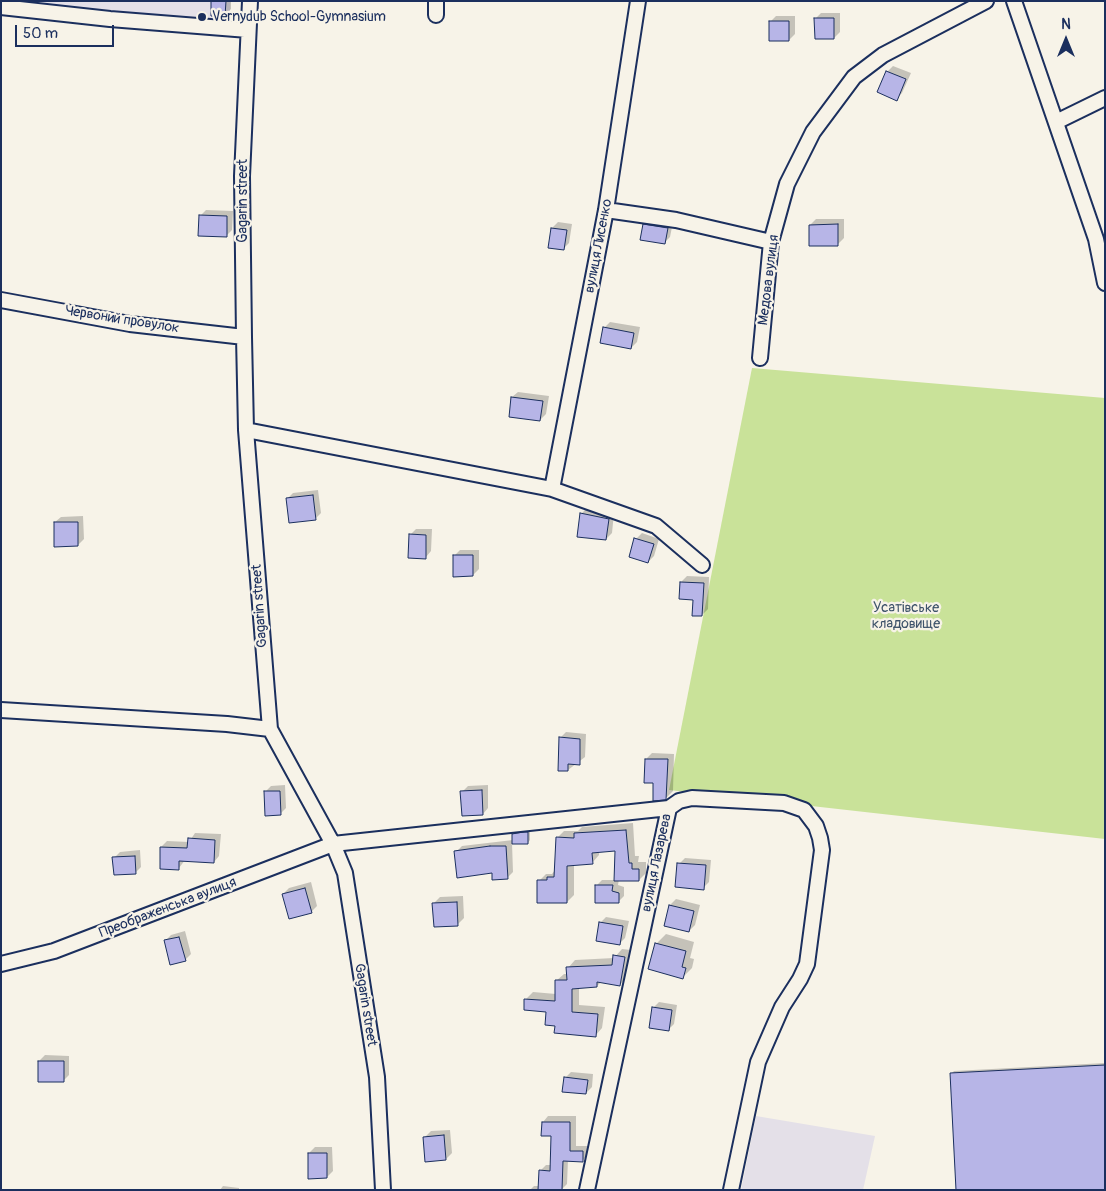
<!DOCTYPE html>
<html>
<head>
<meta charset="utf-8">
<style>
	body { margin:0 }
	#map { position:relative; width:1106px; height:1191px; overflow:hidden; background:#f7f3e8; font-family:Pangolin,sans-serif }
	canvas { display:block }
	.frame { position:absolute; inset:0; border:2px solid #1b2f5e; pointer-events:none }
	.north { position:absolute; left:1041px; top:15px; width:50px; height:50px; -webkit-text-stroke:4px #f7f3e8; paint-order:stroke; rotate:0deg; font-size:14px; font-weight:700; line-height:20px; text-align:center; color:#1b2f5e }
	.north::after { content:''; display:block; margin:auto; width:18px; height:22px; background:#1b2f5e; clip-path:polygon(50% 0,100% 100%,50% 72%,0 100%) }
	.scale { position:absolute; left:15px; top:25px; width:99px; height:22px; box-sizing:border-box; border:2px solid #1b2f5e; border-top:0; padding-left:6px; font-size:15px; line-height:18px; white-space:nowrap; color:#1b2f5e; -webkit-text-stroke:4px #f7f3e8; paint-order:stroke }
</style>
</head>
<body>
<div id="map">
<canvas width="1106" height="1191"></canvas>
<div class="frame"></div>
<div class="north">N</div>
<div class="scale">50 m</div>
</div>
<script>
const c = document.querySelector('canvas').getContext('2d');
c.lineJoin = 'round';
function fillPath(path, color) { c.fillStyle = color; c.fill(path, 'evenodd'); }
const shape = rows => new Path2D(rows.map(r => 'M' + r).join(''));
function stroke(path, color, width, dash) { c.strokeStyle = color; c.lineWidth = width; c.lineCap = dash ? 'butt' : 'round'; c.setLineDash(dash || []); c.stroke(path); }
function drawText(font, color, halo, rows, align = 'center') {
  c.font = font + ' Pangolin,sans-serif'; c.lineWidth = 4.5; c.setLineDash([]); c.textBaseline = 'middle'; c.strokeStyle = halo; c.fillStyle = color; for (const [text, x, y, turn = 0] of rows) {
    c.save(); c.translate(x, y); c.rotate((+turn || 0) * Math.PI / 180); c.textAlign = isNaN(turn) ? turn : align; if (halo) c.strokeText(text, 0, 0); c.fillText(text, 0, 0); c.restore();
  }
}
fillPath(shape([
	[15,1,230,1,230,23,117,11],
	[756,1116,875,1136,863,1190,741,1190]
]), '#e4e0e8');
fillPath(shape([
	[752,368,1105,398,1105,839,669,790]
]), '#c9e299');
fillPath(shape([
	[213,1,231,1,231,9,225,15],
	[821,13,840,13,840,32,834,38,815,19],
	[776,16,795,16,795,34,789,40,770,22],
	[893,66,911,73,902,93,896,99,887,72],
	[206,210,233,211,232,230,226,236,200,216],
	[650,219,673,222,670,237,664,243,644,225],
	[816,219,844,219,844,238,838,244,810,225],
	[558,222,572,224,569,243,563,249,552,228],
	[610,322,640,327,637,342,631,348,604,328],
	[518,392,549,396,546,414,540,420,512,397],
	[318,490,321,513,315,519,287,499,293,493],
	[587,508,614,513,612,533,606,539,581,514],
	[83,516,84,539,78,545,55,522,61,517],
	[416,529,432,529,431,551,426,557,410,535],
	[642,533,659,539,654,556,648,562,636,539],
	[460,550,479,550,479,569,473,575,454,556],
	[687,576,709,577,708,609,702,615,694,599,681,582],
	[566,732,586,734,585,757,568,770,560,738],
	[652,753,674,754,673,791,667,797,654,799,654,782,646,759],
	[285,785,286,808,280,814,265,792,271,786],
	[488,785,488,808,483,814,462,792,468,786],
	[633,823,635,856,639,856,638,862,646,862,646,873,639,880,619,879,618,885,624,887,624,896,618,902,596,886,602,880,616,880,616,850,599,851,599,855,592,863,574,864,574,895,567,902,539,881,546,874,552,874,555,870,557,838,564,831,578,831,582,827],
	[530,830,530,840,528,843,512,843,513,872,507,878,456,852,462,846,513,840,513,834,516,832],
	[195,833,221,834,219,856,214,862,185,860,179,868,161,847,167,841,189,842],
	[140,850,141,867,135,873,114,858,120,852],
	[685,858,711,860,709,882,703,888,679,864],
	[311,882,317,906,311,912,283,894,289,888],
	[463,896,464,918,458,924,434,903,440,897],
	[676,899,700,905,695,925,689,931,670,905],
	[606,917,629,921,625,938,619,944,600,923],
	[185,931,191,954,185,960,165,941,171,935],
	[666,934,694,942,690,958,694,959,692,968,683,977,656,944],
	[622,949,631,950,627,977,620,985,601,982,597,986,579,987,579,1005,605,1007,602,1028,595,1036,556,1025,548,1011,526,999,533,992,556,994,556,981,564,974,568,974,568,968,575,960,614,958],
	[659,1002,677,1005,674,1024,668,1030,653,1008],
	[45,1055,69,1056,69,1075,63,1081,39,1061],
	[1105,1063,1105,1190,952,1073,954,1071],
	[571,1072,593,1074,592,1087,586,1093,565,1078],
	[548,1116,576,1116,576,1146,588,1146,588,1155,582,1161,568,1160,567,1184,561,1190,530,1190,534,1186,539,1186,540,1171,546,1165,551,1165,553,1135,543,1122],
	[450,1130,452,1153,446,1159,425,1137,431,1131],
	[315,1147,332,1147,333,1171,327,1177,309,1153],
	[223,1186,239,1188,239,1190,220,1190]
]), '#0003');
const building = shape([
	[211,1,226,1,225,16,211,16,211,1],
	[814,18,834,18,834,39,815,39,814,18],
	[769,21,789,21,789,41,769,41,769,21],
	[886,71,906,79,897,101,877,92,886,71],
	[199,215,227,216,227,237,198,236,199,215],
	[643,224,668,228,665,244,640,240,643,224],
	[838,224,838,246,809,246,809,225,838,224],
	[551,228,567,230,564,250,548,248,551,228],
	[603,327,634,333,631,349,600,343,603,327],
	[511,397,543,401,540,421,509,417,511,397],
	[313,495,316,520,289,523,286,498,313,495],
	[580,513,609,519,606,540,577,537,580,513],
	[54,522,78,522,78,546,54,547,54,522],
	[409,534,426,535,426,559,408,558,409,534],
	[634,538,654,544,648,563,629,557,634,538],
	[453,555,473,555,473,576,453,577,453,555],
	[680,582,704,583,702,616,692,616,693,600,679,599,680,582],
	[559,737,580,739,580,765,568,764,568,771,558,771,559,737],
	[645,759,668,759,666,800,653,801,653,783,644,783,645,759],
	[482,790,483,815,462,816,460,791,482,790],
	[264,791,280,791,281,815,265,816,264,791],
	[626,830,629,863,632,863,632,869,639,869,639,881,614,881,615,851,592,853,593,864,567,866,567,903,537,903,537,880,547,880,547,877,554,877,556,837,574,838,574,833,626,830],
	[523,832,528,832,528,844,512,844,512,834,523,832],
	[188,838,215,840,214,863,179,861,179,870,160,869,160,847,187,848,188,838],
	[490,846,506,846,508,879,492,880,492,873,457,878,454,851,490,846],
	[135,856,136,874,114,875,112,857,135,856],
	[677,863,706,865,704,890,675,887,677,863],
	[595,885,613,885,612,891,619,893,619,903,595,903,595,885],
	[305,888,312,913,289,919,282,894,305,888],
	[457,902,458,926,434,927,432,903,457,902],
	[669,905,694,911,689,932,664,926,669,905],
	[599,922,623,926,620,945,596,941,599,922],
	[179,937,186,961,170,965,164,940,179,937],
	[655,943,686,951,682,967,686,968,683,979,648,969,655,943],
	[613,955,625,957,620,986,597,982,597,987,572,989,572,1012,598,1014,596,1037,554,1033,555,1026,545,1025,546,1012,524,1010,524,999,555,1001,555,980,567,980,566,967,612,965,613,955],
	[652,1007,672,1010,669,1031,649,1028,652,1007],
	[38,1061,64,1061,64,1082,38,1082,38,1061],
	[1105,1065,1105,1190,956,1190,950,1073,1105,1065],
	[564,1077,588,1080,586,1094,562,1092,564,1077],
	[542,1122,570,1122,570,1151,583,1151,583,1162,563,1161,562,1190,538,1190,539,1170,550,1171,551,1136,541,1136,542,1122],
	[444,1135,446,1160,425,1162,423,1137,444,1135],
	[308,1153,327,1153,327,1178,308,1179,308,1153]
]);
fillPath(building, '#b7b5e7');
stroke(building, '#1b2f5e', 1);
const minor = shape([
	[250,1,242,176,244,337,246,430,270,729,333,844,345,873,377,1077,383,1190],
	[436,1,436,15],
	[1014,1,1096,239,1105,283],
	[1,7,110,19,248,30],
	[1056,122,1105,98],
	[606,210,676,220,771,242],
	[1,300,130,324,244,337],
	[760,358,771,242,787,184,813,132,854,77,883,55,986,1],
	[246,430,552,489,656,526,702,565],
	[552,489,606,210,638,1],
	[1,710,227,724,270,729],
	[669,808,679,801,692,798,784,803,804,810,816,826,820,838,822,850,807,964,800,979,782,1007,758,1062,731,1190],
	[1,964,54,951,333,844,669,808,587,1190]
]);
stroke(minor, '#1b2f5e', 18);
stroke(minor, '#f7f3e8', 14);
for (const [x, y, r, color] of [
	[202,17,5,"#1b2f5e"]
]) { const dot = new Path2D(); dot.arc(x, y, r, 0, 2 * Math.PI); c.fillStyle = color; c.fill(dot); stroke(dot, '#f7f3e8', 2); }
drawText('14px', '#1b2f5e', '#f7f3e8', [
	["Vernydub School-Gymnasium",212,17]
], 'left');
drawText('14px', '#1b2f5e', '#f7f3e8', [
	["Gagarin street",243,201,-90],
	["вулиця Лисенко",599,246,-79],
	["Медова вулиця",769,280,-83],
	["Червоний провулок",122,320,9],
	["Gagarin street",260,606,-94],
	["вулиця Лазарева",657,863,-78],
	["Преображенська вулиця",168,908,-21],
	["Gagarin street",365,1005,81]
]);
drawText('14px', '#3e536a', '#f7f3e8', [
	["Усатівське",906,608],
	["кладовище",906,624]
]);
</script>
</body>
</html>
